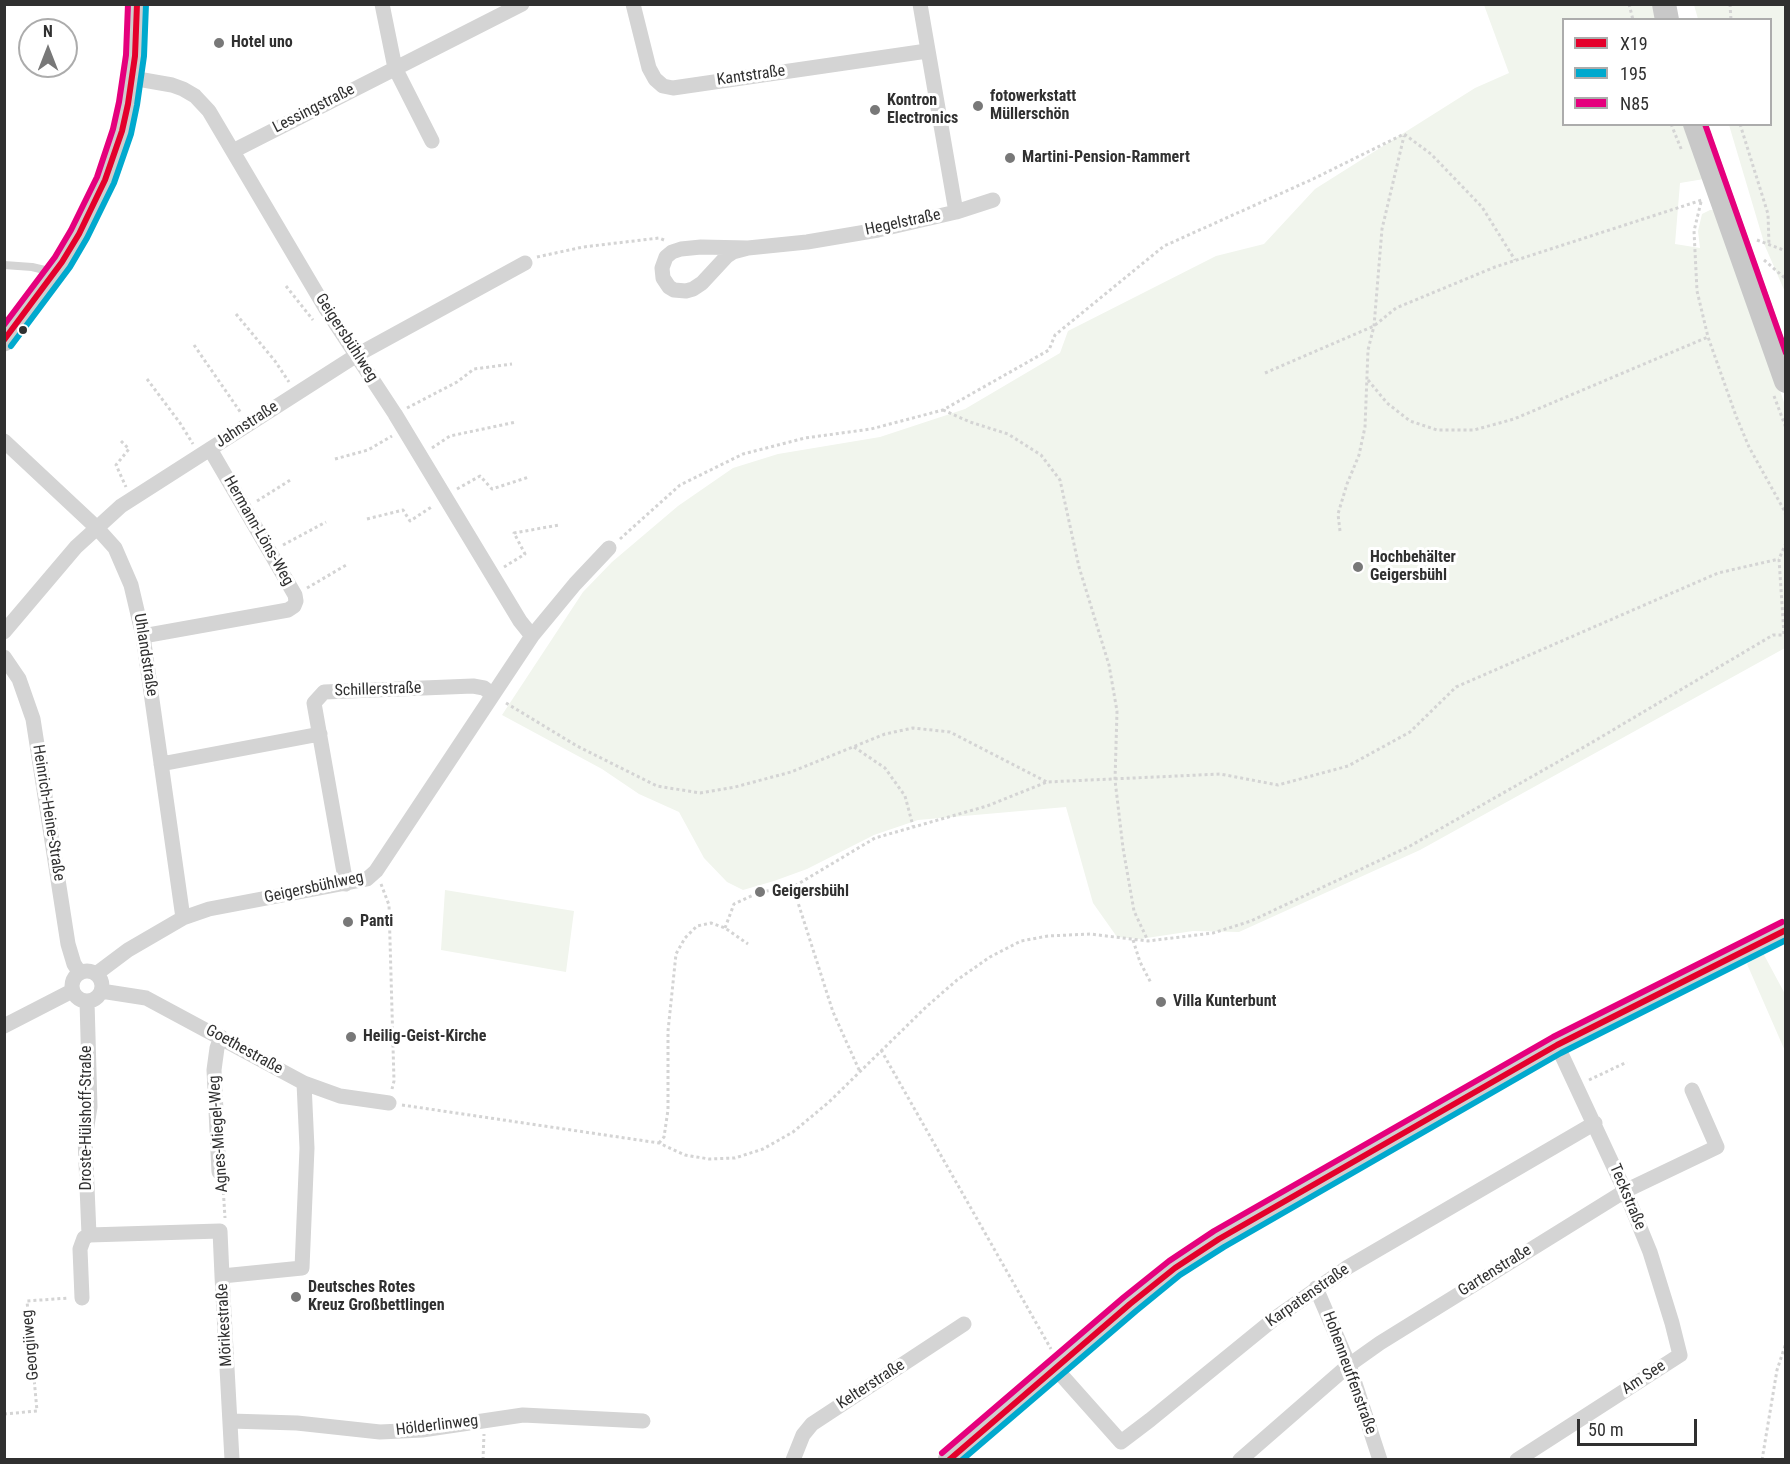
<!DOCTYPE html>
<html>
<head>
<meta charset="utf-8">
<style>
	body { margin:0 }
	#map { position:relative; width:1790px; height:1464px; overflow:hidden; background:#fff; font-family:"Roboto Condensed",sans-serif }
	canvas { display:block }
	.frame { position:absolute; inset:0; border:6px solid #303030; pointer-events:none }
	.legend { position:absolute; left:1562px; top:18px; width:210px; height:108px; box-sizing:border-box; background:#fff; border:2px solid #acacac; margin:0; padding:8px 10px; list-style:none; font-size:18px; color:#303030 }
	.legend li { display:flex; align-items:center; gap:12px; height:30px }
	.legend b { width:30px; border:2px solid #acacac }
	.north { position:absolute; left:18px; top:18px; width:60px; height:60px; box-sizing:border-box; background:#fff; border:2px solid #acacac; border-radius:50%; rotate:0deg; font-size:16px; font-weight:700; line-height:24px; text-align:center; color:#303030 }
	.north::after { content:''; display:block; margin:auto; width:21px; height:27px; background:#787878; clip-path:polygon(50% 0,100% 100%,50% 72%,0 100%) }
	.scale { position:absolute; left:1577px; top:1419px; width:120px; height:27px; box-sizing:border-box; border:3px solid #303030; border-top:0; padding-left:8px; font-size:18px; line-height:21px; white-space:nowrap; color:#303030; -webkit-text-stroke:4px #fff; paint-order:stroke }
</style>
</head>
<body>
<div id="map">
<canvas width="1790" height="1464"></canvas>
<div class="frame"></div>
<ul class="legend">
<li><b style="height:8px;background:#e4002b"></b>X19</li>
<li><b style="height:8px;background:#00a9ce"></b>195</li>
<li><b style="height:8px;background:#e5007d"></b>N85</li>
</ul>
<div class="north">N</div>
<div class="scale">50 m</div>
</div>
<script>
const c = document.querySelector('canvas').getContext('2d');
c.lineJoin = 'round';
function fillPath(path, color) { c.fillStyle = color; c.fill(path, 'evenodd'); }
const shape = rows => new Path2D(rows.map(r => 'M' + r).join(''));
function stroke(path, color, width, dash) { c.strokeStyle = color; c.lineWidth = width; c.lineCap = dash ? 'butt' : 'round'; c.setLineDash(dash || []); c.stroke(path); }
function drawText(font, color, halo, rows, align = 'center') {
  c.font = font + ' "Roboto Condensed",sans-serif'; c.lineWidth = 6; c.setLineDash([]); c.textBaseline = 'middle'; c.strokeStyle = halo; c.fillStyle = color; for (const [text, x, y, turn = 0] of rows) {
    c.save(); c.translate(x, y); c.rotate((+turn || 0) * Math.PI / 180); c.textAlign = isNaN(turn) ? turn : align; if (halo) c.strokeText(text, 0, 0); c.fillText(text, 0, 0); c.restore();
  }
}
fillPath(shape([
	[1484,5,1652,5,1656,19,1564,20,1564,124,1686,125,1704,179,1680,183,1675,244,1700,248,1698,231,1702,214,1710,210,1716,210,1785,405,1785,648,1420,850,1239,932,1193,931,1140,939,1117,937,1093,903,1066,807,918,820,874,835,807,869,774,881,743,890,727,882,704,858,679,812,639,794,602,769,502,715,583,592,612,562,678,506,733,468,778,454,880,437,965,409,1060,353,1068,331,1216,256,1264,244,1315,189,1475,88,1509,73],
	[1694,5,1785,5,1785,292,1765,246,1729,125,1770,124,1770,20,1698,19],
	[445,890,574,911,566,972,441,950],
	[1763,953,1785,994,1785,1051,1747,964]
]), '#f1f5ed');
stroke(shape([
	[1629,4,1633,20],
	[1730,4,1731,20],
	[1671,124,1682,151],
	[1740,124,1768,214,1769,245],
	[1701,202,1694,231,1697,291,1708,337,1736,416,1749,447,1784,510,1786,516],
	[1757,240,1786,251],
	[537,257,583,247,659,238,664,240],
	[1764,260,1786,279],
	[286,286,313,320],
	[236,314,275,361,289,382],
	[194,345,241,413],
	[1265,373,1374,326,1396,308,1495,267,1702,200],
	[147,379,180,423,193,444],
	[1368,380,1387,403,1410,421,1437,430,1474,430,1514,419,1708,337],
	[1774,396,1786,428],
	[407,408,457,382,474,369,512,364],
	[943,410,970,422,1008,434,1041,455,1060,480,1079,567,1109,665,1117,711,1115,780,1123,848,1134,911,1148,941],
	[121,441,129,449,116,465,126,487],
	[432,448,450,436,516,422],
	[335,459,368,450,392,436],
	[457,489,480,476,492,489,529,477],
	[257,501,292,479],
	[367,519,403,510,410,521,433,506],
	[1340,531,1338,514,1347,484,1359,455,1365,427,1368,350,1374,326,1382,229,1404,136],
	[620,539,680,485,743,454,805,438,871,429,943,410,1049,350,1055,335,1164,246,1313,179,1404,134,1431,154,1482,207,1515,260],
	[283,545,326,522],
	[504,567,525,554,514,533,559,525],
	[307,588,348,564],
	[1784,634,1779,559,1786,543],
	[506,703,577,746,657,786,700,793,735,787,791,772,885,734,913,728,950,732,1047,782],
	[854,747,885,768,905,796,913,826],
	[381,884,389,905,394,1081,392,1089],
	[793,887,833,1012,860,1072],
	[725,928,734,904,760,892,793,887,875,838,987,806,1047,782,1220,774,1278,785,1348,766,1410,732,1456,687,1718,573,1779,559],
	[1133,940,1140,962,1151,983],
	[881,1050,1051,1349],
	[1589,1080,1627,1062],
	[402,1105,659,1143,685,1155,709,1159,735,1158,763,1149,793,1132,829,1102,926,1007,957,980,990,957,1021,941,1048,936,1090,934,1148,941,1213,933,1251,921,1410,846,1591,743,1773,635,1786,635],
	[659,1143,664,1137,668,1110,668,1031,676,954,685,938,697,926,711,923,725,928,748,944],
	[223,1186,225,1218],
	[4,1414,37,1411,27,1301,69,1298],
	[483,1460,484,1434],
	[1762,1460,1777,1370,1786,1343]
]), '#d4d4d4', 3, [3, 3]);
stroke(shape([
	[4,265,32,267,53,272]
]), '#d4d4d4', 8);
stroke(shape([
	[382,4,395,68,432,141],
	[633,4,649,68,655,79,663,86,673,88,927,51],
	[920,4,956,212],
	[132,78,172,85,183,89,195,96,209,111,326,309,395,414,520,621,532,636],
	[233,151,522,4],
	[748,248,733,252,727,256,702,283,693,289,686,291,674,290,669,287,663,278,662,268,666,257,672,252,681,249,701,247,748,248,807,242,878,230,956,212,993,200],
	[4,441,97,528,115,548,131,585,143,636,183,918],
	[4,632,76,547,121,506,357,355,525,263],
	[143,636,288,610,294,606,296,601,295,595,210,449],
	[4,657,19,679,33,719,68,944,74,964,80,973],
	[161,764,320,734],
	[346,884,314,703,324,692,473,686,484,688,493,695],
	'72 986a15 15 0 1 1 30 0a15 15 0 1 1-30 0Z',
	[96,974,128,950,183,918,209,909,367,879,376,871,532,636,575,584,609,548],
	[101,991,146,998,304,1083,340,1096,389,1103],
	[87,1001,90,1107,85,1138,89,1235,220,1231,222,1276],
	[4,1026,72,991],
	[219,1172,214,1070,217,1048,221,1037],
	[1316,1288,1349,1365,1380,1460],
	[82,1298,80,1249,84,1238,89,1235],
	[1056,1369,1121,1442,1150,1420,1274,1319,1348,1267,1595,1123],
	[230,1421,297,1423,380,1432,422,1430,523,1415,643,1421],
	[232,1460,222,1276,302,1268,307,1148,304,1083],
	[793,1460,803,1435,812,1424,964,1324],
	[1240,1460,1349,1365,1380,1343,1625,1191,1717,1147,1692,1090],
	[1517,1460,1680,1355,1672,1323,1650,1252,1625,1191,1557,1045]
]), '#d4d4d4', 15);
stroke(shape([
	[4,341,62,262,79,234,105,180,122,131,128,104,135,56,137,4],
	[948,1460,1130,1304,1175,1268,1219,1239,1557,1045,1786,930]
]), '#cecece', 21);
stroke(shape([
	[1664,4,1667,20],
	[1695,124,1786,381]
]), '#c8c8c8', 24);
stroke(shape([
	[4,340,62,262,79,234,105,180,122,131,128,104,135,56,137,4],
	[949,1460,1130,1304,1175,1268,1219,1239,1557,1045,1786,930]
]), '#e4002b', 6);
stroke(shape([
	[11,346,70,267,87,238,114,183,131,134,137,105,144,56,146,4],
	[962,1460,1136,1311,1180,1275,1224,1247,1561,1053,1786,940]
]), '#00a9ce', 6);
stroke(shape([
	[1705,124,1786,353],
	[4,325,55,257,71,230,97,177,113,129,119,102,126,55,128,4],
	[942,1453,1124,1297,1169,1261,1214,1231,1553,1037,1782,922]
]), '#e5007d', 6);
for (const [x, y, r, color] of [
	[219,43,6,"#787878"],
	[978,106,6,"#787878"],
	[875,110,6,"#787878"],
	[1010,158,6,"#787878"],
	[23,330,5,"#303030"],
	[1358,567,6,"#787878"],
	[760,892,6,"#787878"],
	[348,922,6,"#787878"],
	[1161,1002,6,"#787878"],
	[351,1037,6,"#787878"],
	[296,1297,6,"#787878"]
]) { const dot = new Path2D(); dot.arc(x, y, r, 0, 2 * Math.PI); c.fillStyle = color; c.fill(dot); stroke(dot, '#fff', 2); }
drawText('bold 16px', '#303030', '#fff', [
	["Hotel uno",231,43],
	["fotowerkstatt",990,97],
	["Müllerschön",990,115],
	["Kontron",887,101],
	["Electronics",887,119],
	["Martini-Pension-Rammert",1022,158],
	["Hochbehälter",1370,558],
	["Geigersbühl",1370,576],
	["Geigersbühl",772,892],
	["Panti",360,922],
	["Villa Kunterbunt",1173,1002],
	["Heilig-Geist-Kirche",363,1037],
	["Deutsches Rotes",308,1288],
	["Kreuz Großbettlingen",308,1306]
], 'left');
drawText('16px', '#303030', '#fff', [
	["Kantstraße",751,76,-8],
	["Lessingstraße",314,109,-27],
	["Hegelstraße",903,223,-12],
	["Geigersbühlweg",346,338,57],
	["Jahnstraße",247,425,-33],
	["Hermann-Löns-Weg",258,531,60],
	["Uhlandstraße",145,655,81],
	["Schillerstraße",378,690,-2],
	["Heinrich-Heine-Straße",48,813,81],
	["Geigersbühlweg",314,888,-12],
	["Goethestraße",244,1050,29],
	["Droste-Hülshoff-Straße",87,1118,-90],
	["Agnes-Miegel-Weg",219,1134,-94],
	["Teckstraße",1627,1197,67],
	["Gartenstraße",1495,1271,-32],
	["Karpatenstraße",1308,1296,-35],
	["Mörikestraße",225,1325,-93],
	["Georgiiweg",31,1345,-95],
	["Hohenneuffenstraße",1349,1373,70],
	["Am See",1644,1378,-33],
	["Kelterstraße",871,1385,-33],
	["Hölderlinweg",437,1426,-7]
]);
</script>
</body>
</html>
